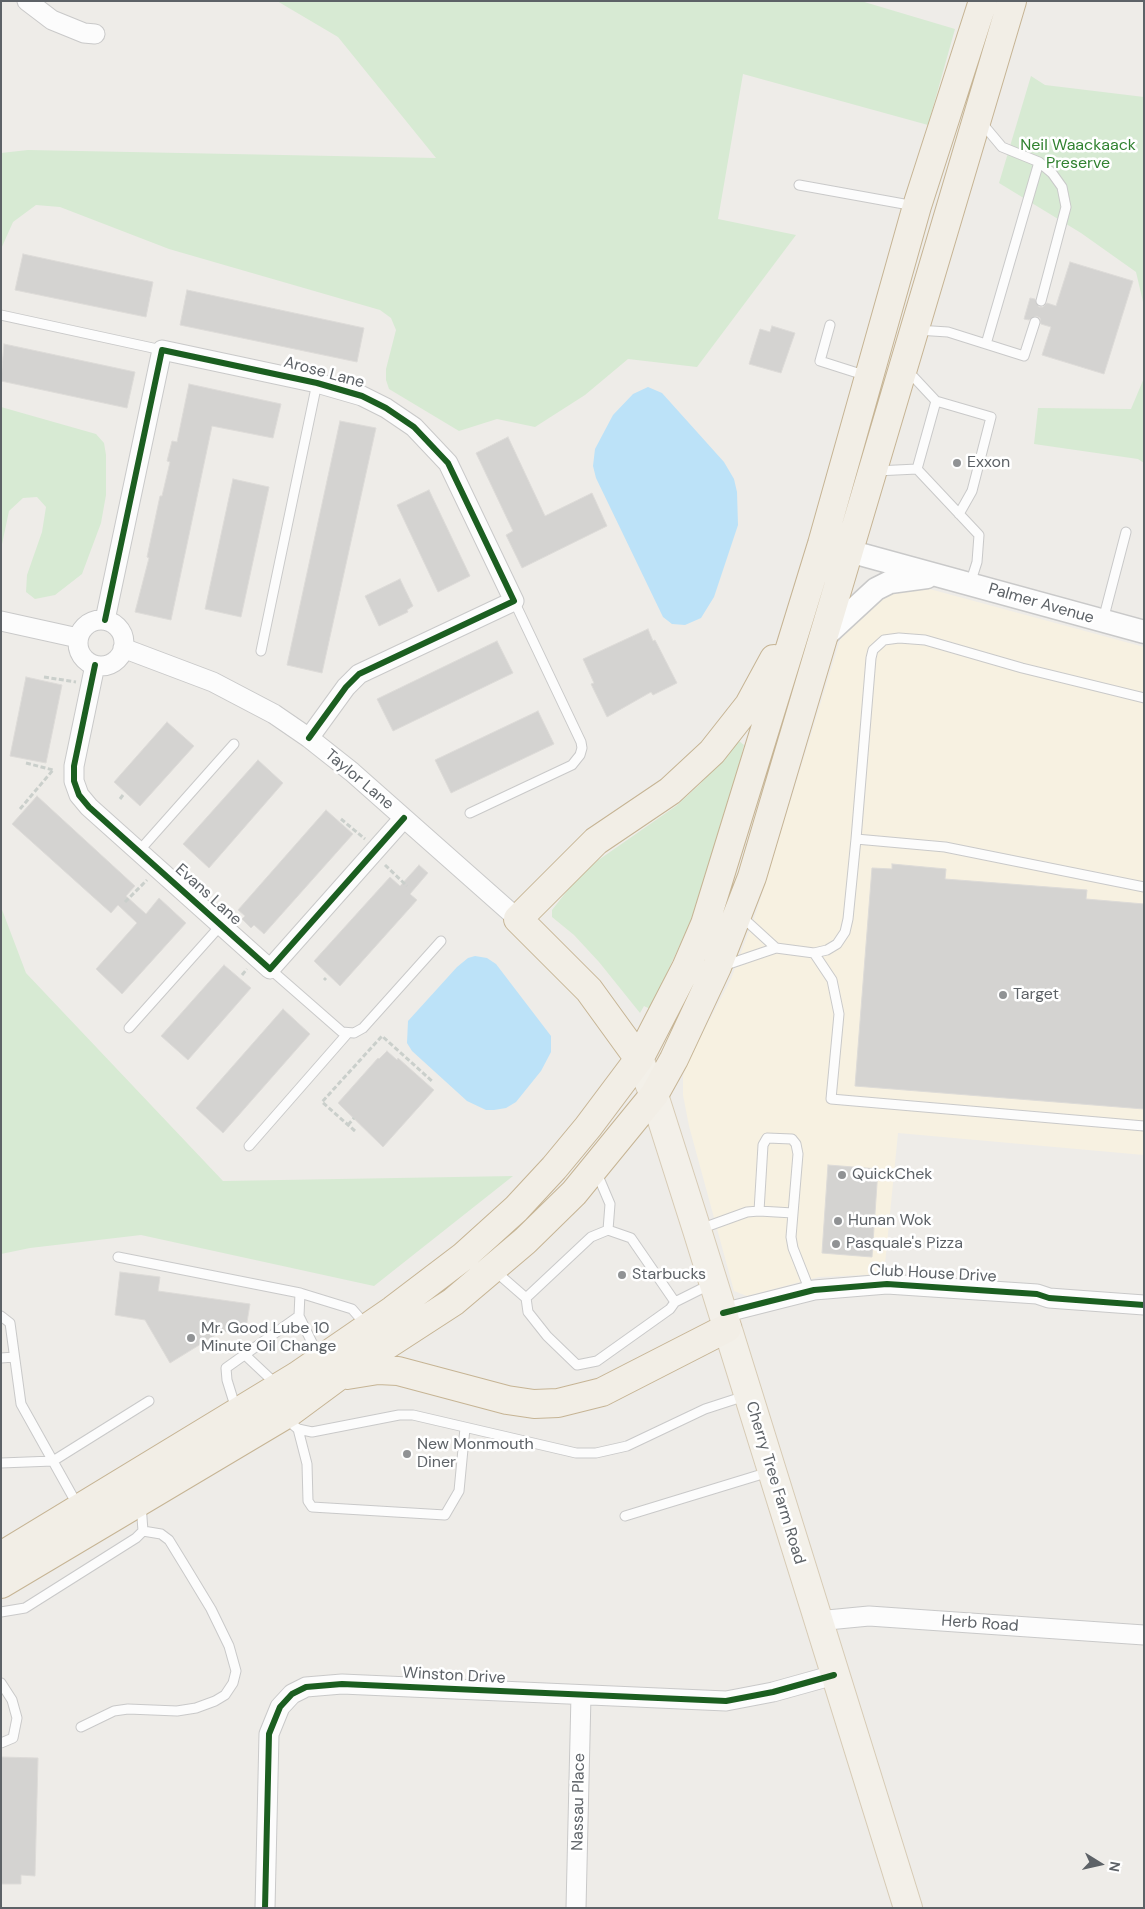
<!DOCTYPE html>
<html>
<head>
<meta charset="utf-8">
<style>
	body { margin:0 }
	#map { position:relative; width:1145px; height:1909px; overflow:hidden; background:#eeece8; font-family:"DM Sans",sans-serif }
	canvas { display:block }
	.frame { position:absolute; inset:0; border:2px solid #5d6267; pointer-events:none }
	.north { position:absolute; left:1075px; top:1839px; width:50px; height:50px; -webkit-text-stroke:4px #fff; paint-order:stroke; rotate:100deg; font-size:14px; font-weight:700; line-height:20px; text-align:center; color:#5d6267 }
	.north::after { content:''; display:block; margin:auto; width:18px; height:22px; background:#5d6267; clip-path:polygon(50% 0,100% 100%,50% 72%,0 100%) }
</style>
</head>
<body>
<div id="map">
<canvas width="1145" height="1909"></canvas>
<div class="frame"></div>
<div class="north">N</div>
</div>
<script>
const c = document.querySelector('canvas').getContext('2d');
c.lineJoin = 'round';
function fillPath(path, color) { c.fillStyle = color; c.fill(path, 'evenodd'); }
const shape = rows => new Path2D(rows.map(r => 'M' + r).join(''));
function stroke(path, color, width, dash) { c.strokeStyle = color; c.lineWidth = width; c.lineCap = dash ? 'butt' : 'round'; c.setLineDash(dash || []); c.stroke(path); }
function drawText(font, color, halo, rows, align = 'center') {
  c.font = font + ' "DM Sans",sans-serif'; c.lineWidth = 5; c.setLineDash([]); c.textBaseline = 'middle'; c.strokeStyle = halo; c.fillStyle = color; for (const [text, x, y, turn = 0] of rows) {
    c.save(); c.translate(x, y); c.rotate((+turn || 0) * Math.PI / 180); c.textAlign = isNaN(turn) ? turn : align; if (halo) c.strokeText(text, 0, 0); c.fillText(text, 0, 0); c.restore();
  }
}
fillPath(shape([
	[926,588,1144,647,1144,1155,898,1133,884,1274,819,1277,747,1296,734,1291,689,1126,683,1095,683,1076,689,1059,731,979,757,910,841,637,864,605,891,590]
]), '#f7f1e1');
fillPath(shape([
	[277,1,861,1,955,29,928,125,743,74,718,219,796,235,697,367,628,359,585,395,535,427,497,419,459,431,389,389,386,380,386,369,396,330,391,318,380,310,169,249,60,207,36,205,13,222,1,249,1,153,28,150,436,158,338,37],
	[1031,76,1045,85,1144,97,1144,306,1136,272,1081,233,999,183],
	[1144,378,1144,463,1138,459,1034,444,1038,408,1131,409],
	[1,407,96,434,104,443,106,455,106,495,101,523,82,574,55,595,35,599,26,592,27,575,42,532,46,507,37,497,23,498,9,511,1,549],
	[739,741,744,745,732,792,690,923,650,1009,644,1006,640,1013,599,962,574,935,552,917,552,910,574,882,597,861,676,806,699,785],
	[1,907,26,973,223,1181,513,1176,374,1286,141,1235,30,1248,1,1254]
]), '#d7ead3');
fillPath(shape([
	[648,387,662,393,724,462,734,479,737,492,738,525,714,597,701,618,685,625,672,624,663,617,596,478,593,466,595,449,613,415,633,394],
	[475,956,487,958,496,964,551,1036,551,1052,541,1071,516,1102,506,1108,494,1110,486,1110,467,1101,412,1051,407,1043,408,1021,457,967,468,958]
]), '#bce2f8');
const building = shape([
	[23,254,153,282,146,317,15,290,23,254],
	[1070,262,1133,281,1104,374,1042,355,1051,327,1041,324,1040,318,1036,316,1029,320,1024,319,1030,298,1035,299,1039,307,1043,307,1047,303,1056,306,1070,262],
	[187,290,364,328,357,362,180,325,187,290],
	[772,326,795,333,781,373,749,364,760,329,770,332,772,326],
	[4,344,135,372,127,408,1,381,4,344],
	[189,384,281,404,273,438,212,426,171,620,135,612,149,558,147,557,160,496,162,496,170,462,167,461,172,441,177,442,189,384],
	[340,421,376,428,322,673,287,665,340,421],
	[508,437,545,516,592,493,607,526,522,568,506,535,513,531,476,453,508,437],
	[233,479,269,487,241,617,205,609,233,479],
	[429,490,470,576,438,592,397,505,429,490],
	[400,579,413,606,407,610,408,612,379,626,365,596,400,579],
	[648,629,653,641,655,640,677,683,653,695,651,692,607,717,591,684,594,683,583,659,648,629],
	[497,641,513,673,393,731,377,699,497,641],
	[26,677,62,685,46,763,10,756,26,677],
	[538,711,554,744,451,793,435,760,538,711],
	[167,722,194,746,140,806,114,782,167,722],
	[258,760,283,783,209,868,183,844,258,760],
	[37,796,135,886,126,896,146,914,159,898,186,923,122,994,96,969,137,923,118,905,111,913,12,824,37,796],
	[326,810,353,834,264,934,254,925,251,928,242,919,245,916,238,910,326,810],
	[892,864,946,869,945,879,1087,890,1086,899,1144,904,1144,1109,855,1086,872,868,892,869,892,864],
	[419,865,428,873,410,894,417,900,340,986,314,961,390,877,400,886,419,865],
	[224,965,251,988,188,1060,161,1036,224,965],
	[283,1009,310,1034,223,1133,196,1108,283,1009],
	[387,1051,397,1060,398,1058,434,1090,383,1147,338,1103,378,1058,379,1059,387,1051],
	[828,1165,878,1169,872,1257,822,1253,828,1165],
	[120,1272,160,1277,158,1291,250,1304,245,1334,222,1331,170,1363,145,1320,115,1315,120,1272],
	[1,1757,38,1758,35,1876,21,1875,21,1884,1,1884,1,1757]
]);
fillPath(building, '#d4d3d1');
stroke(building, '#dddbd8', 1);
const service = shape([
	[981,122,1002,147,1039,162,1052,173,1062,187,1066,207,1041,301],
	[799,185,915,206],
	[1,315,162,350],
	[830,325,820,361,867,376],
	[917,330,948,332,1024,356,1035,322],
	[986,344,1039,162],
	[907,370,936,401,991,417,972,491,959,514],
	[917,469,936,401],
	[876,471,917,469,979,535,977,562,970,584],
	[1103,620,1126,532],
	[261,651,317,383],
	[470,813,572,765,580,755,582,748,581,742,514,601],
	[856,839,871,658,873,650,884,640,899,638,925,640,1022,668,1144,698],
	[139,851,234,744],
	[741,916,776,948],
	[814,953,832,980,839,1014,831,1099,1144,1126],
	[723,966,776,948,814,953,827,950,837,944,845,932,848,919,856,839,945,847,1144,887],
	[270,969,342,1032,354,1033,363,1028,441,941],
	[129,1028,221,925],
	[249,1146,347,1034],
	[596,1171,610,1204,608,1230],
	[793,1213,759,1211,763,1145,767,1138,792,1139,796,1144,798,1154,791,1237,793,1248,810,1291],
	[700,1229,747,1212,759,1211],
	[118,1257,300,1293,299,1316,319,1357],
	[495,1271,526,1298],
	[300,1293,352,1309,366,1325],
	[675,1302,631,1238,608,1230,591,1237,526,1298,528,1312,547,1336,577,1365,597,1361,670,1309,675,1302,711,1284],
	[1,1316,10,1323,21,1404,78,1506],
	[244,1354,277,1385],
	[1,1358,14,1357],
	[236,1409,227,1380,226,1368,299,1316],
	[285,1418,298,1429,312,1432,399,1415,413,1415,576,1453,596,1453,627,1446,705,1409,745,1396],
	[298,1429,307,1464,308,1501,312,1507,445,1515,459,1491,465,1428],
	[1,1463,53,1461,149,1401],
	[625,1516,769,1472],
	[1,1612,25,1608,136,1538,143,1531,141,1504],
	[1,1683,12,1700,17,1718,13,1738,1,1743],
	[81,1727,114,1711,128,1709,177,1711,196,1708,215,1701,225,1695,233,1683,236,1671,229,1646,211,1609,188,1571,169,1540,161,1534,143,1531]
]);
const minor = shape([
	[27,1,52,20,84,33,95,34],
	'78 643a23 23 0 1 1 46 0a23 23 0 1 1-46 0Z',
	[105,620,162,350,317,383,362,396,386,408,414,427,448,463,514,601,359,674,346,687,309,738],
	[1,621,78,638],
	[123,648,213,682,274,714,309,738,352,772,518,919],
	[95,665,74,766,74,781,79,795,89,807,270,969,404,818],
	[723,1313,814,1290,887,1284,1037,1294,1049,1298,1144,1305],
	[817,1621,869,1616,1144,1635],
	[265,1908,269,1734,280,1707,292,1694,306,1687,342,1684,726,1701,773,1692,834,1675],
	[576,1908,581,1695]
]);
const tertiary = shape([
	[834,547,1144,632],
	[824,637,876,589,890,582,927,577]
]);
const primary = shape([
	[639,1059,654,1095,697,1230,908,1908]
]);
const trunk = shape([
	[639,1059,589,990,518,919,596,841,670,791,712,752,749,705,774,659],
	[347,1375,378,1370,398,1371,507,1400,534,1404,558,1403,602,1392,727,1328],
	[1,1556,297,1376,393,1310,464,1256,516,1209,554,1168,588,1127,639,1059,686,968,705,924,822,544,917,206,983,1],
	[1,1584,290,1412,336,1378,453,1302,525,1241,574,1193,654,1095,674,1059,717,967,752,877,1012,1]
]);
stroke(service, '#c9c9c9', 11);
stroke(minor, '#c9c9c9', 21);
stroke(tertiary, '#c9c9c9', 25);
stroke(primary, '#d7cbb5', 30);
stroke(trunk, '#c6b494', 30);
stroke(shape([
	[44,677,76,682],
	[26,763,53,770],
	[120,799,123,795],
	[20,809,53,770],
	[341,819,365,839],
	[385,865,407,886],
	[125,902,147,880],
	[242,975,247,969],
	[324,980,326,978],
	[348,1125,354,1118],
	[355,1131,322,1102,382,1036,433,1082]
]), '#cacfcb', 3, [5, 2.5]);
stroke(service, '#fcfcfc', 9);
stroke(minor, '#fcfcfc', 19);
stroke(tertiary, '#fcfcfc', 22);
stroke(primary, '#f3f0e9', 28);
stroke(trunk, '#f2eee6', 28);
stroke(shape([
	[105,620,162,350,317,383,362,396,386,408,414,427,448,463,514,601,359,674,346,687,309,738],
	[95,665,74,766,74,781,79,795,89,807,270,969,404,818],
	[723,1313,814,1290,887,1284,1037,1294,1049,1298,1144,1305],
	[265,1908,269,1734,280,1707,292,1694,306,1687,342,1684,726,1701,773,1692,834,1675]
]), '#1b5e20', 6);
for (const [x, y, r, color] of [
	[957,463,5,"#909294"],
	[1003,995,5,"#909294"],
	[842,1175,5,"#909294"],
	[838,1221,5,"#909294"],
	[836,1244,5,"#909294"],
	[622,1275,5,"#909294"],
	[191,1338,5,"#909294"],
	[407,1454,5,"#909294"]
]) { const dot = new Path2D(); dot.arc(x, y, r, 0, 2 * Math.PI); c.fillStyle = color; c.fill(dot); stroke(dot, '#fff', 2); }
drawText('16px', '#318230', '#fff', [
	["Neil Waackaack",1078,146],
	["Preserve",1078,164]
]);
drawText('16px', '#5d6267', '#fff', [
	["Arose Lane",324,373,15],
	["Palmer Avenue",1041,604,16],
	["Taylor Lane",359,780,40],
	["Evans Lane",208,895,42],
	["Club House Drive",933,1274,3],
	["Cherry Tree Farm Road",775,1483,73],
	["Herb Road",980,1624,4],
	["Winston Drive",454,1676,3],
	["Nassau Place",579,1802,-89]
]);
drawText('16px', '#5d6267', '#fff', [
	["Exxon",967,463],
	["Target",1013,995],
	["QuickChek",852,1175],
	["Hunan Wok",848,1221],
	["Pasquale's Pizza",846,1244],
	["Starbucks",632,1275],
	["Mr. Good Lube 10",201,1329],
	["Minute Oil Change",201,1347],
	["New Monmouth",417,1445],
	["Diner",417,1463]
], 'left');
</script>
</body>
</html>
